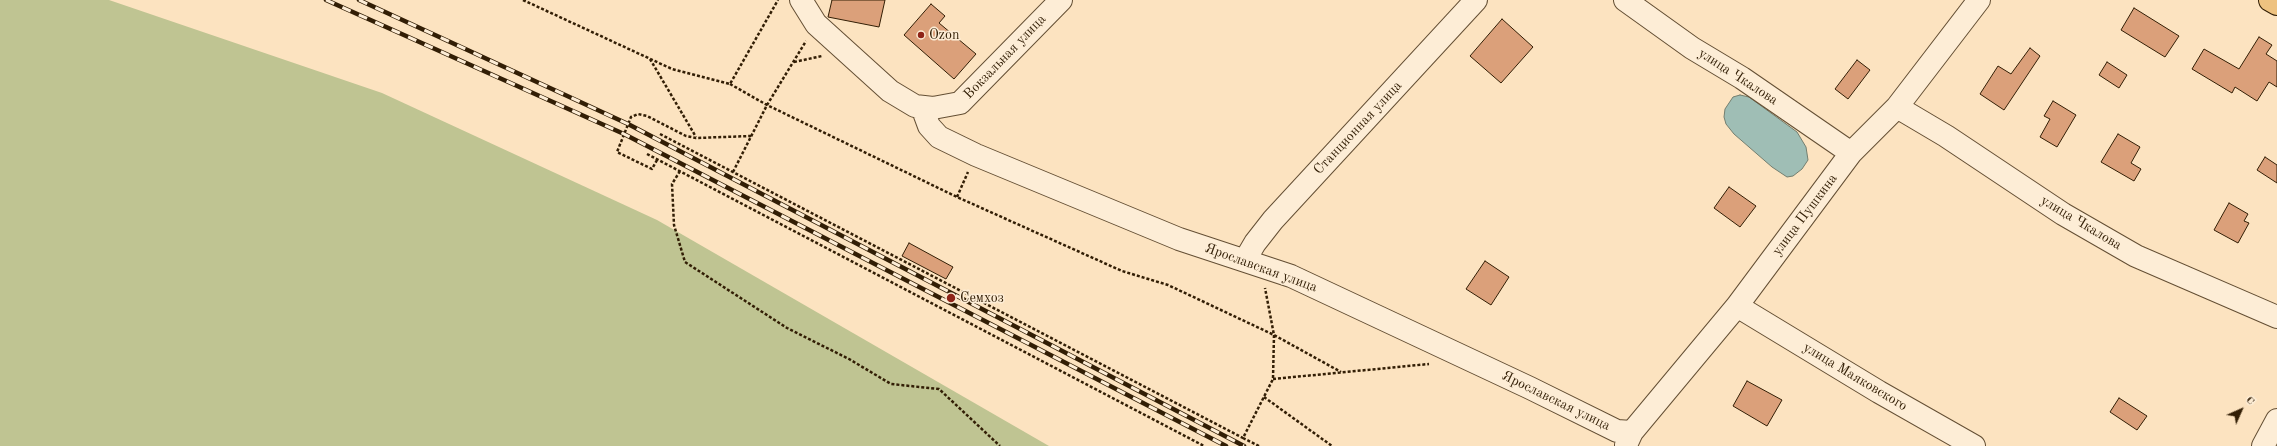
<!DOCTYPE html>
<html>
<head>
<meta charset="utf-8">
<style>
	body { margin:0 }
	#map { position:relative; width:2277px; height:446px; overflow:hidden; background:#fce3c0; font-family:"Old Standard TT",serif }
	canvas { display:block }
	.north { position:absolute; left:2221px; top:390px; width:40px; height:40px; -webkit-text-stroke:3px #fdedd6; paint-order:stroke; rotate:45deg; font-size:11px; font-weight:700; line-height:16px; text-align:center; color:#321e05 }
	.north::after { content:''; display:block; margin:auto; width:14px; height:18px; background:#321e05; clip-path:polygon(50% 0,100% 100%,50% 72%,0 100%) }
</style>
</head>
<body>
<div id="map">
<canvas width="2277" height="446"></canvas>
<div class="north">С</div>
</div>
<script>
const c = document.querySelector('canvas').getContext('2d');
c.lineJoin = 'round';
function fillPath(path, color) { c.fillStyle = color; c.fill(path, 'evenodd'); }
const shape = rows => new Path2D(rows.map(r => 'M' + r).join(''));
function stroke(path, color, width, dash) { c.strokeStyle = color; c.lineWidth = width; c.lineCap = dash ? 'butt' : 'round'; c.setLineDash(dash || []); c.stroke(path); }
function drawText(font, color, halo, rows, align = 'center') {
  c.font = font + ' "Old Standard TT",serif'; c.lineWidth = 3; c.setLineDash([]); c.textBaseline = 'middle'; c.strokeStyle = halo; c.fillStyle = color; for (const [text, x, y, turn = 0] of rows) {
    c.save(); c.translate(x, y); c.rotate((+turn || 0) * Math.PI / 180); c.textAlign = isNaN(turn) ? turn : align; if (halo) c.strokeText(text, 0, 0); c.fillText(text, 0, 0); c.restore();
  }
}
fillPath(shape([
	[0,0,109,0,382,93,657,220,1049,446,0,446]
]), '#bfc492');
const water = shape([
	[1740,95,1749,97,1797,132,1806,147,1808,160,1802,169,1793,176,1787,177,1772,167,1734,134,1726,124,1724,117,1725,109,1733,97,1740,95]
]);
fillPath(water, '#9fbeb5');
stroke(water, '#737e6f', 1);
const building = shape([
	[832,0,885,0,879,27,828,17,832,0],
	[931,4,945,16,939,23,976,54,954,79,904,35,931,4],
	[2134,8,2179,36,2165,57,2121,30,2134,8],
	[1502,19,1533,47,1501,83,1470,56,1502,19],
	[2259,37,2272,45,2266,54,2277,61,2277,87,2269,82,2257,101,2235,87,2232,93,2192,69,2204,49,2239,69,2259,37],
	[2030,48,2040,56,2004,110,1980,94,1998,66,2011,74,2030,48],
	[1857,60,1870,70,1848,99,1835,89,1857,60],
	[2107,62,2127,75,2119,88,2099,75,2107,62],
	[2053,101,2076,115,2057,147,2040,137,2050,119,2044,116,2053,101],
	[2118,134,2140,147,2131,163,2141,169,2134,181,2101,162,2118,134],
	[2265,157,2277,165,2277,183,2257,170,2265,157],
	[1729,187,1756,206,1740,227,1714,208,1729,187],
	[2229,203,2248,214,2244,221,2249,223,2238,243,2214,230,2229,203],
	[909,243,953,267,946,279,902,256,909,243],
	[1485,261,1509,277,1491,305,1466,289,1485,261],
	[1747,381,1782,400,1767,426,1733,406,1747,381],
	[2119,398,2147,416,2137,430,2110,412,2119,398]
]);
fillPath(building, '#dba07a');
stroke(building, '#321e05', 1);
const minor = shape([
	[801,0,816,24,890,91,915,106,933,108,960,103,1061,0],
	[1625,0,1692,48,1742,78,1851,153],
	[922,107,929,126,939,137,976,155,1179,239,1291,276,1530,388,1617,431,1632,432],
	[1897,107,1946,136,2063,214,2136,256,2277,317],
	[1245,260,1255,243,1273,220,1476,0],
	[1737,306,1879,392,1974,446],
	[1626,445,1632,432,1737,306,1851,153,1897,107,1979,0],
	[2263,446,2277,420]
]);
const major = shape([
	[2270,0,2277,4]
]);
stroke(minor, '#644f34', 24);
stroke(major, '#321e05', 24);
stroke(shape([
	[523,0,672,69,730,84,778,0],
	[650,59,696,137],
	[794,62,822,56],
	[730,84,767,105,957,197,1122,271,1168,285,1274,335,1341,372],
	[660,134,1243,438],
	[647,154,1204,446],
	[657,160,652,169,617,152,631,117,638,114,647,116,686,136,696,138,751,136],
	[680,171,672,184,674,225,685,262,787,328,849,359,891,384,939,389,1000,446],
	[733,172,767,105,806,41],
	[957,197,968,172],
	[1273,379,1429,364],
	[1264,397,1332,446],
	[1259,446,1243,438,1273,379,1274,335,1265,288]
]), '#321e05', 2.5, [3, 2]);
stroke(minor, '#fdedd6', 22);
stroke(major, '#eec280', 22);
const rail = shape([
	[326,0,624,134,1226,446],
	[359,0,628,124,1244,446]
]);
stroke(rail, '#321e05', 4.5);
stroke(rail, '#fdedd6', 3, [9]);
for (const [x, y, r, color] of [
	[921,35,4,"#8f2418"],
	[951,298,5,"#8f2418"]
]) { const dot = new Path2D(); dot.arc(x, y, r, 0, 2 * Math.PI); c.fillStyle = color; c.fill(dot); stroke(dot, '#fdedd6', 1.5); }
drawText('14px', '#321e05', '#fdedd6', [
	["Ozon",929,35],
	["Семхоз",960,298]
], 'left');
drawText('14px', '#321e05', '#fdedd6', [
	["Вокзальная улица",1005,57,-46],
	["улица Чкалова",1738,77,33],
	["Станционная улица",1358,128,-47],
	["улица Пушкина",1805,215,-53],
	["улица Чкалова",2081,223,31],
	["Ярославская улица",1261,268,20],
	["улица Маяковского",1855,377,31],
	["Ярославская улица",1556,401,26]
]);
</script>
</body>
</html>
